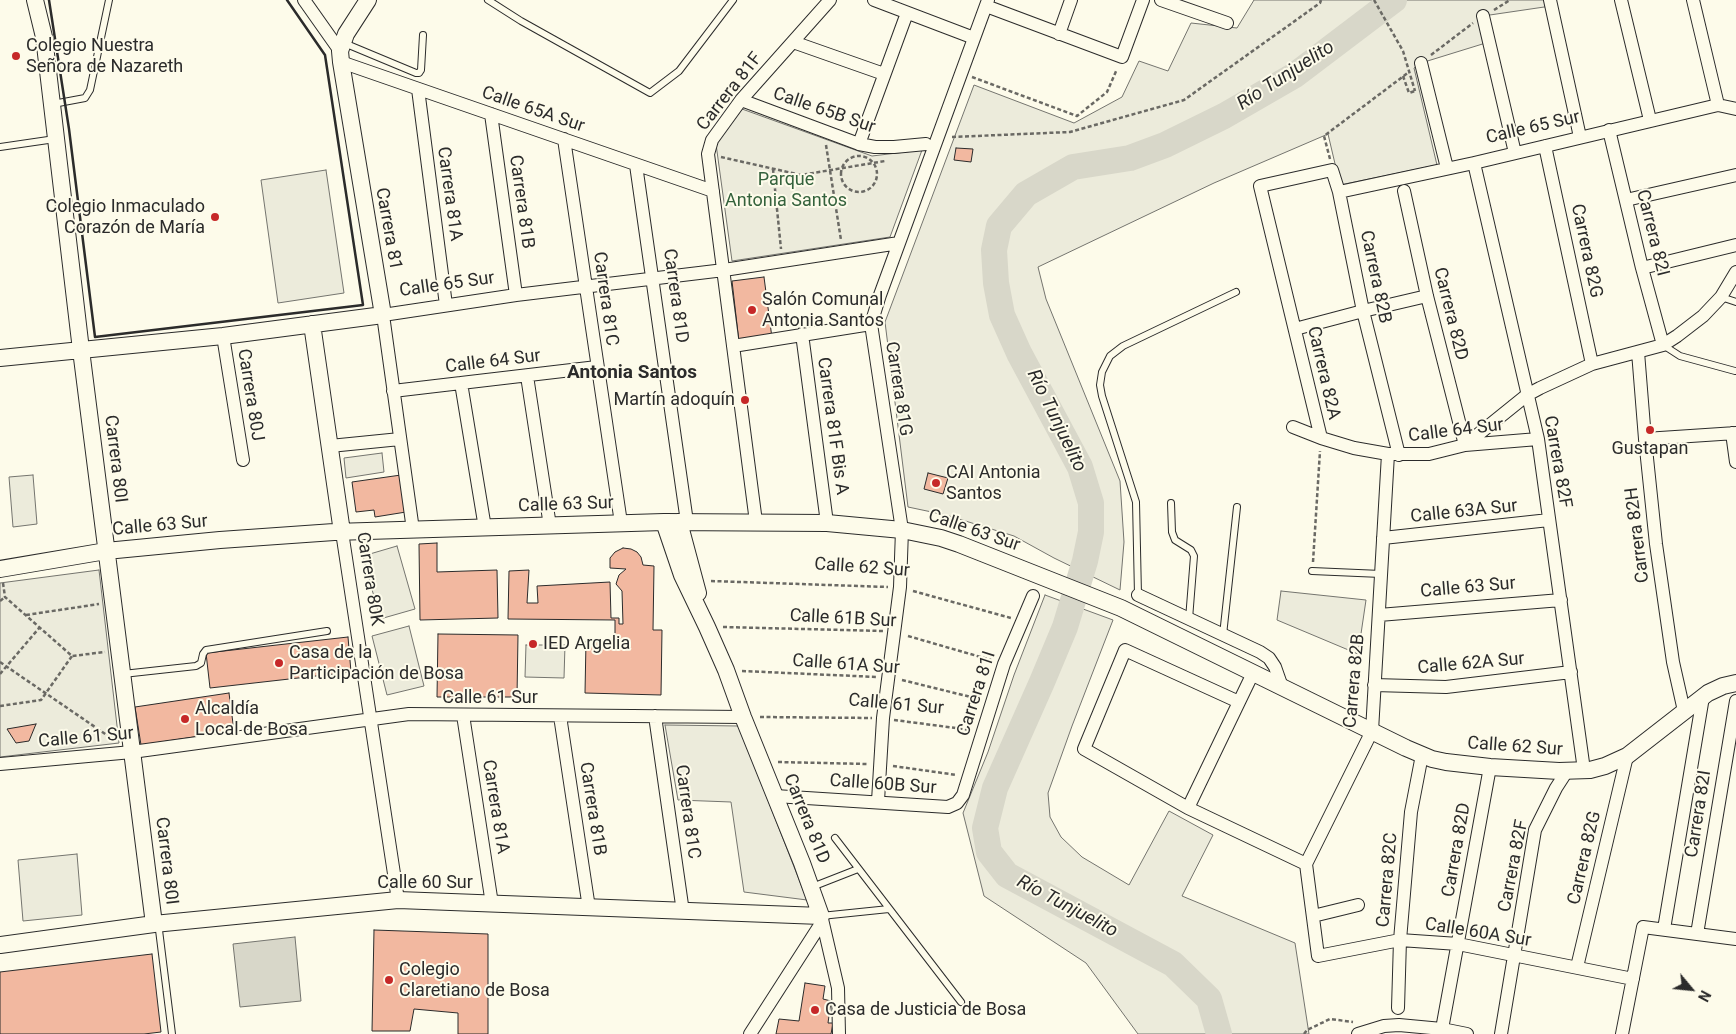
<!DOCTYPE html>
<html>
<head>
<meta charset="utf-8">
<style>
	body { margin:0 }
	#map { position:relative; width:1736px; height:1034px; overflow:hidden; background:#fdfbea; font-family:Roboto,sans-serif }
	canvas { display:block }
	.north { position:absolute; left:1666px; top:964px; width:50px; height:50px; -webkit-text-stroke:4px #fdfbea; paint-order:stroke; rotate:118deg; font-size:14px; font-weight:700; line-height:20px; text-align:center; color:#2b2b2b }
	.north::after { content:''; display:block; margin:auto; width:18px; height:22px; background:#2b2b2b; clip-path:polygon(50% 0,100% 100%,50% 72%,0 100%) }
</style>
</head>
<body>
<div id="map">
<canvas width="1736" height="1034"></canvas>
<div class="north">N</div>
</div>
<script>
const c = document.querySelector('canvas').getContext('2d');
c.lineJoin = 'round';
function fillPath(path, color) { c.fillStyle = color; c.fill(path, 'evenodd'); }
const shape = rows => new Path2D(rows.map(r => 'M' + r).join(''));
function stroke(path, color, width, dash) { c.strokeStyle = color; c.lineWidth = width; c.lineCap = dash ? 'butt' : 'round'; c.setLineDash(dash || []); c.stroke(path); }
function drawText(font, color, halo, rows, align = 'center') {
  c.font = font + ' Roboto,sans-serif'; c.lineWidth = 4; c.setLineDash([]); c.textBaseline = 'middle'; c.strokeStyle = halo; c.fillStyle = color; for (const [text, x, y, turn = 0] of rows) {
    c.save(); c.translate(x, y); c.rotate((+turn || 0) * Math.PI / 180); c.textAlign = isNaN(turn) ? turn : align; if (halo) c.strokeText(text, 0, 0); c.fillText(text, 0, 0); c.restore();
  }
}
const green = shape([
	[1254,0,1550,0,1551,6,1483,16,1489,42,1421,63,1414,68,1437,165,1340,185,1328,134,1214,183,1038,267,1046,299,1120,481,1124,542,1120,590,1054,558,1014,536,946,515,908,507,885,322,974,85,1074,123,1122,97,1139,61,1168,71,1191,23,1237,28,1254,0],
	[742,109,872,156,922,150,890,237,732,261,716,144,742,109],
	[326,170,344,293,278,303,261,180,326,170],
	[382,453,384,472,346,478,344,458,382,453],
	[33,475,37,524,13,527,9,477,33,475],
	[397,546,415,609,380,619,363,556,397,546],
	[99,570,119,743,0,757,0,583,99,570],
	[1281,591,1366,600,1358,654,1277,620,1281,591],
	[1045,595,1113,620,1072,726,1048,793,1050,817,1061,837,1082,857,1129,885,1169,811,1213,835,1182,896,1295,943,1309,1034,1138,1034,1086,963,984,896,963,813,988,752,1014,675,1045,595],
	[409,626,424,686,387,695,372,636,409,626],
	[526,645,565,645,564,678,525,677,526,645],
	[665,725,739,726,807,900,744,892,731,802,678,800,665,725],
	[77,854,82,915,23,921,18,860,77,854]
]);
fillPath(green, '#ecebdb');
stroke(green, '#74746e', 1);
const water = shape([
	[295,937,301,1001,240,1007,233,944,295,937]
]);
fillPath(water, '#d8d7c9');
stroke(water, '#74746e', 1);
stroke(shape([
	[1219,1034,1209,999,1173,964,1007,875,989,852,985,828,995,788,1042,682,1065,627,1085,561,1091,532,1091,503,1080,467,1019,353,1002,315,996,283,994,250,999,226,1026,194,1073,167,1130,158,1165,145,1224,116,1295,75,1394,0]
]), '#d8d7c9', 26);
const building = shape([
	[956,148,973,149,971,162,954,160,956,148],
	[764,277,772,338,739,342,732,281,764,277],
	[928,473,948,478,943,494,924,489,928,473],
	[401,475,406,512,375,517,374,510,356,512,352,482,401,475],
	[437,543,437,572,497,570,498,618,420,620,419,544,437,543],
	[623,548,631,549,637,552,641,557,643,565,654,566,653,630,662,630,661,695,585,693,586,641,615,641,615,620,508,619,509,571,529,570,527,603,538,603,537,586,610,582,611,618,619,618,619,624,623,624,622,591,616,584,619,575,626,569,610,568,610,558,615,552,623,548],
	[438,634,518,635,517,697,437,697,438,634],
	[348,637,351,672,210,688,206,653,348,637],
	[229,693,234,731,141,745,135,707,229,693],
	[36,724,29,741,16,743,7,729,36,724],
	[374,930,488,934,488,1034,458,1034,458,1013,414,1009,410,1031,372,1031,374,930],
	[152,954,161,1032,144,1034,0,1034,0,972,152,954],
	[805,983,825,986,823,999,831,1001,828,1023,833,1023,831,1034,776,1034,779,1019,799,1021,805,983]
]);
fillPath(building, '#f2b8a0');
stroke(building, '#2b2b2b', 1);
const service = shape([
	[488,0,521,21,650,93,679,71,733,0],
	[344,43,416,73,419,73,421,70,423,35],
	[53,104,85,98,90,90,109,0],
	[0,147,55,139],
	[1721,297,1736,302],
	[1663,345,1680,356,1735,371],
	[1171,503,1172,532,1175,540,1191,550,1194,556,1189,619],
	[1312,571,1381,574],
	[1138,595,1136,502,1102,396,1100,385,1102,372,1110,356,1123,346,1236,292],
	[1223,635,1237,507],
	[123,674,196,666,201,663,203,654,206,650,327,631],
	[835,838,961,1002],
	[812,887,858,869],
	[821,916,889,909],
	[159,930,172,1034]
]);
const minor = shape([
	[304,0,340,51],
	[874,0,974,38],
	[1161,0,1227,23],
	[1550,0,1580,137],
	[1621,0,1650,120],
	[1693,0,1718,105],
	[986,6,1122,57,1143,0],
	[1483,16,1515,153],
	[1059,34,1071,0],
	[793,42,884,74],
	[341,62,713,191],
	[1421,63,1447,168],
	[418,89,446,305],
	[741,100,859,144,875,147,894,147,926,144],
	[491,114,516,295],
	[1609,130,1642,268,1663,345],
	[564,139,621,523],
	[859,144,907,13],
	[1545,146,1592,364],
	[1474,163,1538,439,1584,770],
	[636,165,687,522],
	[1404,191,1427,296,1465,445,1527,395,1540,388,1592,364,1663,345,1677,336,1703,316,1721,297,1736,272],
	[1339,192,1474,163,1718,105,1736,109],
	[1626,200,1736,175],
	[1642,268,1736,245],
	[1295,329,1363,311,1427,296],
	[802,334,827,523],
	[223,336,243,460],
	[733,346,871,324],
	[1638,352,1645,439,1656,544,1673,662,1684,711],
	[527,376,550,526],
	[461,383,485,528],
	[393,391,597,367],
	[1293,427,1321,438,1354,448,1388,454,1429,454,1465,445,1538,439],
	[1732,433,1736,462],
	[1321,438,1260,186,1332,170,1339,192,1363,311,1399,455],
	[1645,439,1736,433],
	[330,446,400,439],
	[1388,454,1372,731,1306,864,1318,956,1400,940,1458,944,1633,979],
	[756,522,708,154,712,140,741,100,830,0],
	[413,530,383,315,516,295,724,270,899,243],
	[342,532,398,900],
	[1383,538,1549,520],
	[1138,595,1260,652,1269,658,1275,667,1282,687],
	[1379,615,1561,600],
	[1374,685,1446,687,1571,672],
	[1239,702,1125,650,1084,749,1188,808,1306,864],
	[463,715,492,904],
	[560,716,589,908],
	[655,716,683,912],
	[0,764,132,752,409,714,743,717],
	[775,796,948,807,957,803,963,795,1004,664,1033,596],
	[878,801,883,718,900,587,902,530,871,324,880,295,988,0],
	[1188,808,1253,673],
	[1313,916,1358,905],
	[822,919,838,988,839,1034],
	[1664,929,1703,697],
	[1697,934,1736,701],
	[1577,967,1627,756],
	[1398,1008,1400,940,1411,812,1422,755],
	[1442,1029,1490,767],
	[750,1034,822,922],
	[1358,1034,1384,1026,1399,1025,1442,1029,1467,1034],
	[1501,1034,1535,830,1556,788,1567,771],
	[1622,1034,1643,927,1736,939]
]);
const tertiary = shape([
	[35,0,44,37,81,350,154,924],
	[312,324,342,532],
	[0,358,223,336,383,315,341,62,340,51,346,34,368,0],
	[679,522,698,593],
	[0,569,106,551,220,540,334,532,664,522,827,523,902,530,941,538,959,544,1121,608,1406,748,1432,759,1446,762,1490,767,1559,771,1590,770,1605,766,1627,756,1708,693,1723,686,1736,683],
	[0,945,154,924,398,900,821,916,802,863,743,717,726,670,707,627,682,575,664,522]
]);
stroke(service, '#2b2b2b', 8);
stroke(minor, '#2b2b2b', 14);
stroke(tertiary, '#2b2b2b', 18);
stroke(shape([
	[1494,10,1510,0],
	[1431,55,1473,23],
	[1403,76,1409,93,1415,91],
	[972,77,1077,116,1107,92,1117,69],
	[952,137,1070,132,1184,100,1320,3,1321,0],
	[826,145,841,240],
	'841 174a18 18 0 1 1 36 0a18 18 0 1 1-36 0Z',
	[721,157,801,175,885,161],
	[1330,159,1324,136,1409,72],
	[773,169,781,249],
	[1313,562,1320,451],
	[711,581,888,587],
	[3,583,5,597,72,656,105,652],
	[913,591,1011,618],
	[0,601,5,597],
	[26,615,99,604],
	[723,627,883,631],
	[908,636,991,660],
	[0,662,114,740],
	[742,671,877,677],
	[0,674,40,627],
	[902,680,979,699],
	[0,706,41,700,72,656],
	[760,717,872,718],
	[894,720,971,730],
	[778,762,868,764],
	[893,766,957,775],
	[1304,1034,1307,1030,1330,1019,1353,1022]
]), '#6a6964', 2.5, [4, 2.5]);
stroke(service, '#fdfbea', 6);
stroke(minor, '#fdfbea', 12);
stroke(tertiary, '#fdfbea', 16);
stroke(shape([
	[1374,0,1403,51,1415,91]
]), '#6a6964', 2.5, [4, 2.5]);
stroke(shape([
	[49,0,69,129,95,337,363,305,325,55,287,0]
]), '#2b2b2b', 2.5);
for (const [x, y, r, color] of [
	[16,56,5,"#c62828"],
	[215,217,5,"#c62828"],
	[752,310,5,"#c62828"],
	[745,400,5,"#c62828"],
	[1650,430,5,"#c62828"],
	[936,483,5,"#c62828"],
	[533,644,5,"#c62828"],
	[279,663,5,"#c62828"],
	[185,719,5,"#c62828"],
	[389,980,5,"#c62828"],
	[815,1010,5,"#c62828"]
]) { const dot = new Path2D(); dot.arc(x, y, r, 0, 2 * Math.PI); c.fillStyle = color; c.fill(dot); stroke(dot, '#fdfbea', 2); }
drawText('18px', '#2b2b2b', '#fdfbea', [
	["Colegio Nuestra",26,46],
	["Señora de Nazareth",26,67],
	["Colegio Inmaculado",205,207,"right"],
	["Corazón de María",205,228,"right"],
	["Salón Comunal",762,300],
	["Antonia Santos",762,321],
	["Martín adoquín",735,400,"right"],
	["Gustapan",1650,449,"center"],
	["CAI Antonia",946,473],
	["Santos",946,494],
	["IED Argelia",543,644],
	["Casa de la",289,653],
	["Participación de Bosa",289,674],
	["Alcaldía",195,709],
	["Local de Bosa",195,730],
	["Colegio",399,970],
	["Claretiano de Bosa",399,991],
	["Casa de Justicia de Bosa",825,1010]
], 'left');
drawText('18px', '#2b2b2b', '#fdfbea', [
	["Carrera 81F",730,92,-52],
	["Calle 65A Sur",533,110,19],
	["Calle 65B Sur",824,111,19],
	["Calle 65 Sur",1533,128,-13],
	["Carrera 81A",449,194,82],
	["Carrera 81B",521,202,82],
	["Carrera 81",388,229,80],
	["Carrera 82I",1652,233,76],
	["Carrera 82G",1586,251,78],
	["Carrera 82B",1375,277,78],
	["Calle 65 Sur",447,285,-8],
	["Carrera 81D",675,296,82],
	["Carrera 81C",605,299,82],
	["Carrera 82D",1450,314,76],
	["Calle 64 Sur",493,362,-7],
	["Carrera 82A",1323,373,77],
	["Carrera 81G",898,389,81],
	["Carrera 80J",250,395,81],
	["Carrera 81F Bis A",832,426,82],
	["Calle 64 Sur",1456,431,-7],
	["Carrera 80I",115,459,83],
	["Carrera 82F",1557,462,80],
	["Calle 63 Sur",566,505,-2],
	["Calle 63A Sur",1464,512,-6],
	["Calle 63 Sur",160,526,-5],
	["Calle 63 Sur",974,531,19],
	["Carrera 82H",1638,535,-97],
	["Calle 62 Sur",862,568,4],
	["Carrera 80K",369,579,81],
	["Calle 63 Sur",1468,588,-5],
	["Calle 61B Sur",843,619,3],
	["Calle 62A Sur",1471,664,-5],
	["Calle 61A Sur",846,665,4],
	["Carrera 82B",1355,681,-85],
	["Carrera 81I",977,694,-72],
	["Calle 61 Sur",490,698],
	["Calle 61 Sur",896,705,5],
	["Calle 61 Sur",86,738,-5],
	["Calle 62 Sur",1515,747,4],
	["Calle 60B Sur",883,785,4],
	["Carrera 81A",495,807,81],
	["Carrera 81B",592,809,81],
	["Carrera 81C",687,812,82],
	["Carrera 82I",1699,814,-81],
	["Carrera 81D",806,819,68],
	["Carrera 82D",1457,850,-80],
	["Carrera 82G",1585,858,-77],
	["Carrera 80I",166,861,83],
	["Carrera 82F",1514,866,-79],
	["Carrera 82C",1388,880,-85],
	["Calle 60 Sur",425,883],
	["Calle 60A Sur",1478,933,9]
]);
drawText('18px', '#34623c', '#fdfbea', [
	["Parque",786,180],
	["Antonia Santos",786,201]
]);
drawText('italic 19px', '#2b2b2b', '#fdfbea', [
	["Río Tunjuelito",1286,76,-33],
	["Río Tunjuelito",1056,421,64],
	["Río Tunjuelito",1067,907,28]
]);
drawText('bold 19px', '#2b2b2b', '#fdfbea', [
	["Antonia Santos",632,373]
]);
</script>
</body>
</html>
